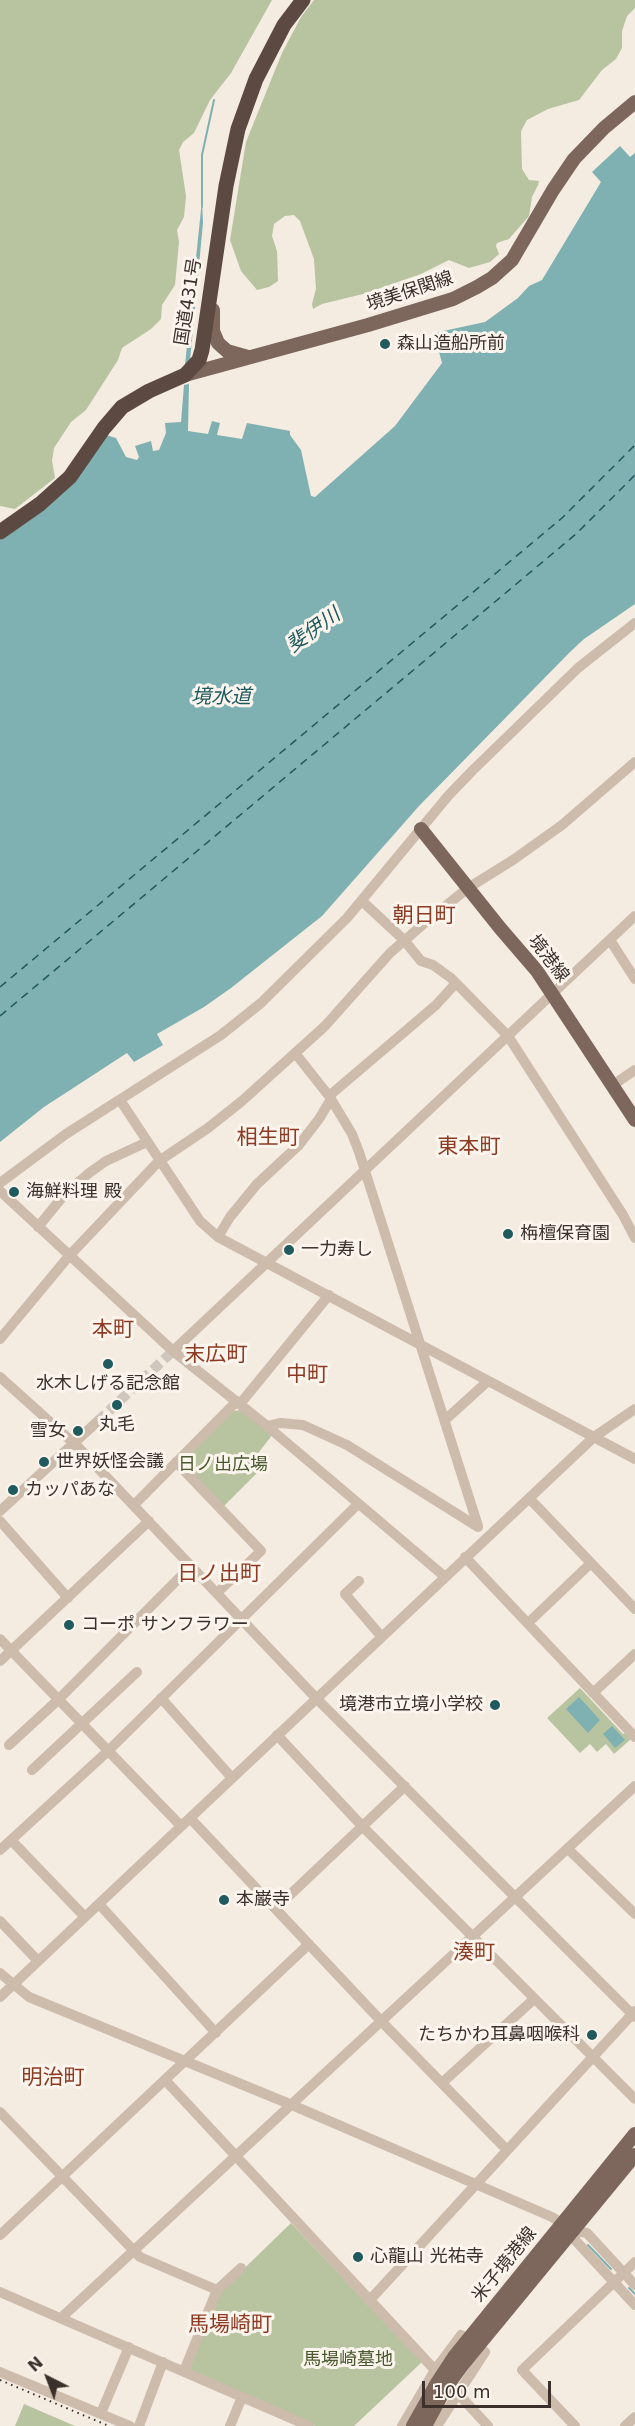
<!DOCTYPE html>
<html>
<head>
<meta charset="utf-8">
<style>
	body { margin:0 }
	#map { position:relative; width:635px; height:2426px; overflow:hidden; background:#f4ebe1; font-family:"DejaVu Sans",sans-serif }
	canvas { display:block }
	.north { position:absolute; left:18px; top:2348px; width:60px; height:60px; -webkit-text-stroke:4px #fbf5ee; paint-order:stroke; rotate:318deg; font-size:16px; font-weight:700; line-height:24px; text-align:center; color:#3b302b }
	.north::after { content:''; display:block; margin:auto; width:21px; height:27px; background:#3b302b; clip-path:polygon(50% 0,100% 100%,50% 72%,0 100%) }
	.scale { position:absolute; left:422px; top:2381px; width:129px; height:27px; box-sizing:border-box; border:3px solid #3b302b; border-top:0; padding-left:8px; font-size:18px; line-height:21px; white-space:nowrap; color:#3b302b; -webkit-text-stroke:4px #fbf5ee; paint-order:stroke }
</style>
</head>
<body>
<div id="map">
<canvas width="635" height="2426"></canvas>
<div class="north">N</div>
<div class="scale">100 m</div>
</div>
<script>
const c = document.querySelector('canvas').getContext('2d');
c.lineJoin = 'round';
function fillPath(path, color) { c.fillStyle = color; c.fill(path, 'evenodd'); }
const shape = rows => new Path2D(rows.map(r => 'M' + r).join(''));
function stroke(path, color, width, dash) { c.strokeStyle = color; c.lineWidth = width; c.lineCap = dash ? 'butt' : 'round'; c.setLineDash(dash || []); c.stroke(path); }
function drawText(font, color, halo, rows, align = 'center') {
  c.font = font + ' "DejaVu Sans","Noto Sans JP",sans-serif'; c.lineWidth = 6; c.setLineDash([]); c.textBaseline = 'middle'; c.strokeStyle = halo; c.fillStyle = color; for (const [text, x, y, turn = 0] of rows) {
    c.save(); c.translate(x, y); c.rotate((+turn || 0) * Math.PI / 180); c.textAlign = isNaN(turn) ? turn : align; if (halo) c.strokeText(text, 0, 0); c.fillText(text, 0, 0); c.restore();
  }
}
fillPath(shape([
	[0,0,272,0,231,73,210,100,194,133,183,142,179,150,186,196,184,217,177,230,179,242,175,285,162,305,161,319,151,329,122,348,118,360,86,410,71,422,54,448,52,461,55,478,15,509,0,506],
	[314,0,635,0,635,8,627,16,622,31,622,48,616,59,602,70,579,100,548,109,527,120,521,131,522,169,529,180,539,181,538,185,532,197,529,216,509,239,497,243,496,246,499,254,490,262,469,268,449,260,421,274,363,294,322,304,313,309,312,304,316,289,314,259,300,221,294,215,285,216,274,224,272,236,277,251,278,281,269,287,257,290,241,271,230,240,246,142,282,53,301,17],
	[242,1410,272,1433,270,1438,255,1457,257,1473,221,1509,182,1463,232,1411],
	[580,1688,623,1734,626,1733,631,1739,614,1754,606,1744,597,1752,590,1744,580,1753,547,1718],
	[291,2223,422,2362,354,2426,315,2426,187,2370,220,2292],
	[24,2404,75,2426,15,2426]
]), '#b8c4a0');
fillPath(shape([
	[620,146,630,157,635,153,635,604,584,639,570,652,419,806,322,916,231,988,204,1007,157,1034,163,1045,134,1062,127,1053,44,1107,0,1142,0,537,106,435,116,438,126,457,137,460,139,457,135,446,151,441,153,451,159,450,166,433,165,423,181,422,184,385,189,384,188,431,208,434,212,421,220,423,217,435,242,439,247,423,290,431,290,435,301,450,311,496,315,497,395,426,442,363,434,333,485,322,518,298,529,286,542,280,601,182,592,172],
	[202,200,203,223,190,360,185,365],
	[579,1697,600,1720,588,1733,566,1709],
	[612,1726,625,1740,615,1748,603,1734]
]), '#7fb0b2');
stroke(shape([
	[202,207,202,155,214,100],
	[588,2245,611,2269],
	[629,2288,635,2294]
]), '#7fb0b2', 2);
stroke(shape([
	[0,987,562,518,635,445],
	[0,1016,576,534,635,475]
]), '#1f5a5e', 1.5, [8, 6]);
stroke(shape([
	[98,1421,173,1351]
]), '#cfc6bd', 10, [10, 5]);
stroke(shape([
	[362,901,404,940,421,961,433,965,451,978,508,1036,623,1215,635,1238],
	[610,940,635,979],
	[295,1053,329,1096,436,1005,456,983],
	[613,1085,635,1070],
	[331,1099,352,1134,359,1152,478,1526],
	[120,1100,200,1221,218,1237,635,1459],
	[0,1183,66,1134,221,1035,261,1003,347,918,448,796,472,771,578,668,635,623],
	[0,1191,173,1351,267,1426,444,1576],
	[38,1227,64,1195,89,1173,106,1161,147,1142],
	[218,1237,230,1217,257,1184,299,1145,319,1119,331,1099,329,1096],
	[0,1339,69,1256,159,1161,208,1128,242,1101,325,1026,390,953,427,921,468,888,513,860,562,825,635,762],
	[173,1351,635,916],
	[0,1377,78,1447,316,1698,635,2017],
	[240,1404,329,1295],
	[445,1420,488,1381],
	[267,1426,280,1423,303,1425,347,1445,478,1527],
	[176,1462,261,1551,217,1593],
	[529,1498,635,1609],
	[134,1505,237,1401],
	[0,1511,98,1421],
	[0,1521,68,1598],
	[465,1557,635,1737],
	[359,1581,345,1594,381,1636],
	[528,1623,591,1563],
	[0,1639,181,1826],
	[0,1661,149,1521],
	[593,1693,635,1654],
	[161,1698,232,1778],
	[277,1735,363,1827,635,2099],
	[9,1745,58,1700,191,1566],
	[32,1770,137,1672],
	[190,1818,382,2022,507,2150],
	[11,1840,85,1917],
	[568,1849,635,1914],
	[0,1850,107,1752,358,1504],
	[99,1904,216,2033],
	[276,1908,405,1786],
	[0,1921,38,1961],
	[0,1973,29,1997,292,2105,552,2217,572,2230,587,2233,635,2285],
	[0,1997,594,1437,635,1409],
	[166,2081,435,2370,461,2335,469,2339],
	[442,2083,534,1999],
	[0,2112,140,2257,217,2290,184,2371],
	[572,2230,576,2241,635,2305],
	[0,2235,309,1944],
	[217,2290,241,2268],
	[0,2292,309,2426],
	[369,2301,635,2011],
	[61,2318,635,1786],
	[0,2372,130,2426],
	[455,2395,461,2397,488,2426],
	[101,2413,129,2347],
	[139,2426,163,2362],
	[230,2426,242,2397],
	[402,2426,435,2370],
	[437,2426,485,2352,477,2346],
	[575,2426,522,2370,635,2262],
	[625,2426,635,2417]
]), '#cdbbac', 10);
stroke(shape([
	[213,310,213,331,218,343,227,351,248,357],
	[185,375,368,325,453,299,477,287,492,278,512,260,553,190,574,159,604,128,635,102],
	[421,829,500,928,537,971,635,1120],
	[413,2426,437,2383,454,2357,635,2134],
	[425,2426,445,2389,463,2364,635,2155]
]), '#7d675c', 14);
stroke(shape([
	[0,532,40,504,70,477,104,428,122,407,149,391,185,375,199,360,202,350,226,186,238,129,256,79,284,25,303,0]
]), '#5c4a42', 15);
stroke(shape([
	[0,2380,109,2426]
]), '#3b302b', 2, [1.5, 4.5]);
for (const [x, y, r, color] of [
	[385,344,6,"#1f5a5e"],
	[14,1192,6,"#1f5a5e"],
	[508,1234,6,"#1f5a5e"],
	[289,1250,6,"#1f5a5e"],
	[108,1364,6,"#1f5a5e"],
	[117,1405,6,"#1f5a5e"],
	[78,1431,6,"#1f5a5e"],
	[44,1462,6,"#1f5a5e"],
	[13,1490,6,"#1f5a5e"],
	[69,1625,6,"#1f5a5e"],
	[495,1705,6,"#1f5a5e"],
	[224,1900,6,"#1f5a5e"],
	[592,2035,6,"#1f5a5e"],
	[358,2257,6,"#1f5a5e"]
]) { const dot = new Path2D(); dot.arc(x, y, r, 0, 2 * Math.PI); c.fillStyle = color; c.fill(dot); stroke(dot, '#fbf5ee', 2); }
drawText('18px', '#3b302b', '#fbf5ee', [
	["境美保関線",410,292,-18],
	["国道431号",189,302,-81],
	["境港線",548,959,52],
	["米子境港線",505,2265,-51]
]);
drawText('18px', '#3b302b', '#fbf5ee', [
	["森山造船所前",397,344],
	["海鮮料理 殿",26,1192],
	["栴檀保育園",520,1234],
	["一力寿し",301,1250],
	["水木しげる記念館",108,1384,"center"],
	["丸毛",117,1425,"center"],
	["雪女",66,1431,"right"],
	["世界妖怪会議",56,1462],
	["カッパあな",25,1490],
	["コーポ サンフラワー",81,1625],
	["境港市立境小学校",483,1705,"right"],
	["本巌寺",236,1900],
	["たちかわ耳鼻咽喉科",580,2035,"right"],
	["心龍山 光祐寺",370,2257]
], 'left');
drawText('18px', '#4a5a2e', '#fbf5ee', [
	["日ノ出広場",223,1465],
	["馬場崎墓地",348,2360]
]);
drawText('italic 20px', '#1f5a5e', '#fbf5ee', [
	["斐伊川",314,631,-36],
	["境水道",221,698]
]);
drawText('21px', '#8c3b22', '#fbf5ee', [
	["朝日町",424,917],
	["相生町",268,1139],
	["東本町",469,1148],
	["本町",113,1331],
	["末広町",216,1356],
	["中町",307,1376],
	["日ノ出町",219,1575],
	["湊町",474,1954],
	["明治町",53,2079],
	["馬場崎町",230,2326]
]);
</script>
</body>
</html>
